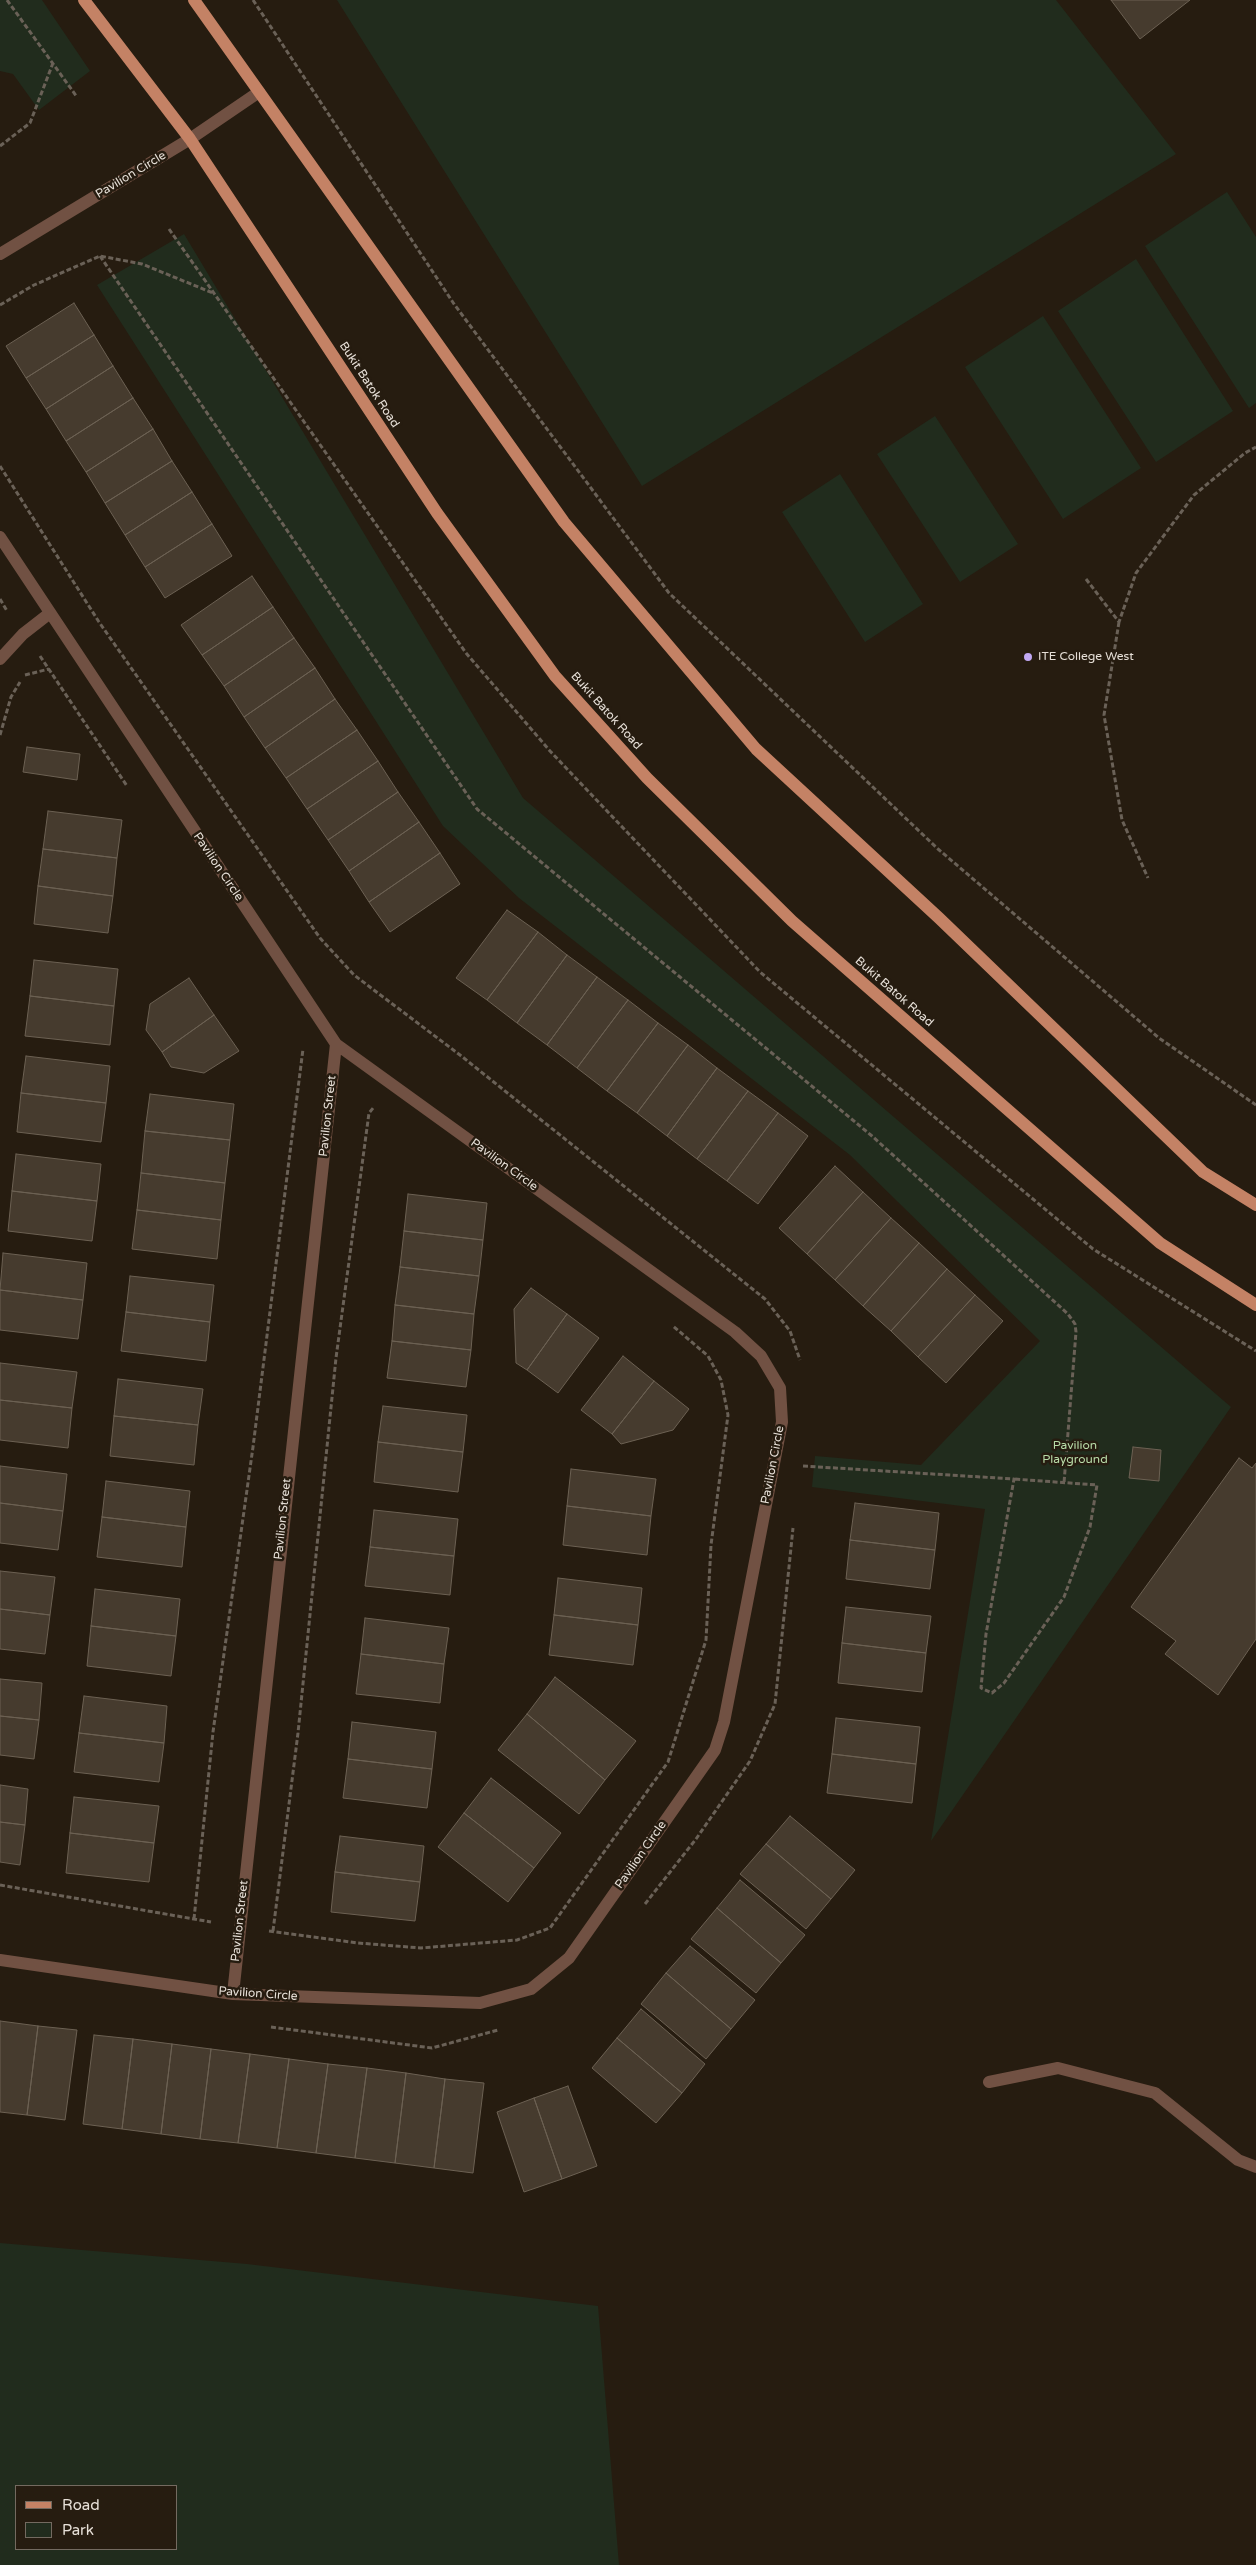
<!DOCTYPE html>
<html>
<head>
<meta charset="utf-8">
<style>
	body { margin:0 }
	#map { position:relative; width:1256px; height:2565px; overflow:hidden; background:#261c10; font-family:"Varela Round",sans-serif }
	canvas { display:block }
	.legend { position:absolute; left:15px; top:2485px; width:162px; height:65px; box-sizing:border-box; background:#261c10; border:1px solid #736a60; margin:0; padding:6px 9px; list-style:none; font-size:15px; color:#e7e0d8 }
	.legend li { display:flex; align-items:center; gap:10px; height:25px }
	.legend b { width:25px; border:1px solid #736a60 }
</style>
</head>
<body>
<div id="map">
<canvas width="1256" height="2565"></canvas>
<ul class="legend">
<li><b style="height:6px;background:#c48265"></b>Road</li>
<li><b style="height:14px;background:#212c1d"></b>Park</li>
</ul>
</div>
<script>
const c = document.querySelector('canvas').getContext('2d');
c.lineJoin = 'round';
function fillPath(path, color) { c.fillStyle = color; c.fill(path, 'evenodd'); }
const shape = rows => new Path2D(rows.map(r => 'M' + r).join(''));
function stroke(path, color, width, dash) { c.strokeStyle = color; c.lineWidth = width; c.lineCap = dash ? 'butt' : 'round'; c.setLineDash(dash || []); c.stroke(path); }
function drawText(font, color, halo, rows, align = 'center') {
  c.font = font + ' "Varela Round",sans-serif'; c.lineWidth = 5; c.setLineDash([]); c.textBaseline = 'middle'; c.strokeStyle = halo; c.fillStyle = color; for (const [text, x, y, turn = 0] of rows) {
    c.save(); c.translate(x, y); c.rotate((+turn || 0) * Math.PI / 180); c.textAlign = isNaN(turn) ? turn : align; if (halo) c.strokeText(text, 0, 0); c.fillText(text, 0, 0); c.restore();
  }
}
fillPath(shape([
	[0,0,42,0,90,71,39,110,13,74,0,71],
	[337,0,1056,0,1176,154,642,486],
	[1227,192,1256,237,1256,403,1249,408,1145,246],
	[184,234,523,798,1231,1407,931,1841,985,1509,812,1487,815,1456,921,1465,1040,1341,850,1155,519,898,443,826,97,285],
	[1136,259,1233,411,1156,462,1058,311],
	[1043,316,1141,468,1063,519,965,367],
	[935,416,1018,544,960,582,877,454],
	[840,474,923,604,865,642,782,512],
	[0,2243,247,2264,598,2306,619,2565,0,2565],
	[16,2486,176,2486,176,2549,16,2549]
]), '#212c1d');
const building = shape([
	[1111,0,1190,0,1140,39,1111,0],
	[74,303,94,335,26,378,6,346,74,303],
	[94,335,113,366,46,409,26,378,94,335],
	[113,366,133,398,66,441,46,409,113,366],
	[133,398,153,429,86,472,66,441,133,398],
	[153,429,172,461,105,503,86,472,153,429],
	[172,461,192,492,125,535,105,503,172,461],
	[192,492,212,524,145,567,125,535,192,492],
	[212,524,232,556,165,598,145,567,212,524],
	[252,576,273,607,202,655,181,625,252,576],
	[273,607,294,638,224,686,202,655,273,607],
	[294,638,315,668,244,717,224,686,294,638],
	[315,668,335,699,265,748,244,717,315,668],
	[335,699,357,730,286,778,265,748,335,699],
	[357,730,378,761,307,809,286,778,357,730],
	[27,747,80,754,77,780,23,772,27,747],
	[378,761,398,792,328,840,307,809,378,761],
	[398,792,419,822,349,871,328,840,398,792],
	[48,811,122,820,117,858,43,849,48,811],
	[419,822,440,853,369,902,349,871,419,822],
	[43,849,117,858,113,896,38,886,43,849],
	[440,853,460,884,390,932,369,902,440,853],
	[38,886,113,896,108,933,34,924,38,886],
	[507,910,538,932,487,1000,456,978,507,910],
	[538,932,567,955,517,1023,487,1000,538,932],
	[567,955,597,977,547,1045,517,1023,567,955],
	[34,960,118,969,114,1006,30,996,34,960],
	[597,977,628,1000,577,1068,547,1045,597,977],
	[189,978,214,1015,162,1052,146,1030,150,1004,189,978],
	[30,996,114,1006,110,1045,25,1036,30,996],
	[628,1000,658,1023,607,1091,577,1068,628,1000],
	[214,1015,239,1051,204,1073,171,1067,162,1052,214,1015],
	[658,1023,688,1045,637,1113,607,1091,658,1023],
	[688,1045,717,1068,667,1136,637,1113,688,1045],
	[26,1056,110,1066,106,1103,21,1093,26,1056],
	[717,1068,748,1091,697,1159,667,1136,717,1068],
	[748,1091,778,1113,727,1181,697,1159,748,1091],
	[21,1093,106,1103,101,1142,17,1132,21,1093],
	[150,1094,234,1104,230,1140,145,1131,150,1094],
	[778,1113,808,1136,758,1204,727,1181,778,1113],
	[145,1131,230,1140,225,1183,141,1173,145,1131],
	[16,1154,101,1164,97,1201,12,1191,16,1154],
	[835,1166,863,1192,807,1254,779,1228,835,1166],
	[141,1173,225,1183,221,1220,137,1210,141,1173],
	[12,1191,97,1201,92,1241,8,1231,12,1191],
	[863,1192,891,1218,835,1280,807,1254,863,1192],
	[408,1194,487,1203,483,1240,404,1231,408,1194],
	[137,1210,221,1220,217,1259,132,1249,137,1210],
	[891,1218,919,1243,863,1306,835,1280,891,1218],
	[404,1231,483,1240,479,1276,400,1267,404,1231],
	[919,1243,947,1269,891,1331,863,1306,919,1243],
	[3,1253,87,1263,83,1300,0,1290,3,1253],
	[400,1267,479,1276,474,1314,395,1305,400,1267],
	[947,1269,975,1295,918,1357,891,1331,947,1269],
	[130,1276,214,1285,210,1322,126,1312,130,1276],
	[531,1288,567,1314,527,1370,516,1363,514,1309,531,1288],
	[0,1290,83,1300,78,1339,0,1330,0,1290],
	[975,1295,1003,1321,946,1383,918,1357,975,1295],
	[395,1305,474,1314,471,1350,392,1341,395,1305],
	[126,1312,210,1322,206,1361,121,1351,126,1312],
	[567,1314,599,1338,558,1393,527,1370,567,1314],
	[392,1341,471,1350,466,1387,387,1378,392,1341],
	[623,1356,654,1381,612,1434,581,1410,623,1356],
	[0,1363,77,1372,72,1408,0,1400,0,1363],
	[118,1379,203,1389,198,1425,114,1416,118,1379],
	[654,1381,689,1409,673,1430,621,1444,612,1434,654,1381],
	[0,1400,72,1408,68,1448,0,1440,0,1400],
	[383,1406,467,1415,463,1452,378,1442,383,1406],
	[114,1416,198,1425,194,1465,110,1456,114,1416],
	[378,1442,463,1452,458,1492,374,1482,378,1442],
	[1133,1447,1161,1450,1159,1481,1129,1478,1133,1447],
	[1239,1458,1252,1468,1256,1463,1256,1639,1218,1695,1165,1654,1176,1641,1131,1607,1239,1458],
	[0,1466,67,1474,63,1511,0,1503,0,1466],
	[571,1469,656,1479,651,1516,567,1506,571,1469],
	[106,1481,190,1491,186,1527,102,1517,106,1481],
	[0,1503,63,1511,58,1550,0,1543,0,1503],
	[855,1503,939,1513,935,1550,850,1540,855,1503],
	[567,1506,651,1516,647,1555,563,1545,567,1506],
	[374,1510,458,1519,454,1556,370,1547,374,1510],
	[102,1517,186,1527,182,1567,97,1557,102,1517],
	[850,1540,935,1550,930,1589,846,1579,850,1540],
	[370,1547,454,1556,450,1595,365,1586,370,1547],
	[0,1571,55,1577,50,1615,0,1609,0,1571],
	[558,1578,642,1588,638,1625,554,1615,558,1578],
	[95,1589,180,1599,176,1636,91,1626,95,1589],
	[846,1607,931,1616,926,1653,842,1643,846,1607],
	[0,1609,50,1615,45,1654,0,1649,0,1609],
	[554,1615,638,1625,633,1665,549,1655,554,1615],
	[365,1618,449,1628,444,1664,361,1654,365,1618],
	[91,1626,176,1636,171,1676,87,1666,91,1626],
	[842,1643,926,1653,922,1692,838,1683,842,1643],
	[361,1654,444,1664,440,1703,356,1694,361,1654],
	[555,1677,636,1741,605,1780,527,1714,555,1677],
	[0,1679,42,1683,39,1720,0,1716,0,1679],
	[84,1696,167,1706,164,1743,79,1733,84,1696],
	[527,1714,605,1780,579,1814,498,1750,527,1714],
	[0,1716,39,1720,34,1759,0,1755,0,1716],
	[836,1718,920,1727,916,1764,832,1754,836,1718],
	[352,1722,436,1732,432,1769,348,1759,352,1722],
	[79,1733,164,1743,159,1782,74,1772,79,1733],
	[832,1754,916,1764,912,1803,827,1793,832,1754],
	[348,1759,432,1769,427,1808,343,1798,348,1759],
	[491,1778,561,1833,534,1868,464,1813,491,1778],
	[0,1785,28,1789,25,1825,0,1822,0,1785],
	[74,1797,159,1806,154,1843,70,1833,74,1797],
	[464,1813,534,1868,508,1902,438,1847,464,1813],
	[790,1816,855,1870,831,1899,766,1844,790,1816],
	[0,1822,25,1825,20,1865,0,1862,0,1822],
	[70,1833,154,1843,149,1882,66,1873,70,1833],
	[340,1836,424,1846,420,1882,335,1872,340,1836],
	[766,1844,831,1899,806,1929,740,1874,766,1844],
	[335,1872,420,1882,415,1921,331,1912,335,1872],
	[740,1880,805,1935,781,1963,717,1908,740,1880],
	[717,1908,781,1963,756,1993,691,1939,717,1908],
	[690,1946,755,2000,731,2029,666,1973,690,1946],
	[666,1973,731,2029,706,2059,641,2004,666,1973],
	[641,2009,705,2064,682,2093,617,2038,641,2009],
	[0,2021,38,2026,27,2115,0,2112,0,2021],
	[38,2026,77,2030,65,2120,27,2115,38,2026],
	[94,2035,133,2039,122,2129,83,2124,94,2035],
	[617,2038,682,2093,656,2123,592,2068,617,2038],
	[133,2039,172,2044,161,2134,122,2129,133,2039],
	[172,2044,211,2049,200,2139,161,2134,172,2044],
	[211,2049,250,2054,238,2143,200,2139,211,2049],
	[250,2054,289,2059,277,2148,238,2143,250,2054],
	[289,2059,328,2064,316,2153,277,2148,289,2059],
	[328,2064,367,2068,355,2158,316,2153,328,2064],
	[367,2068,406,2073,395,2163,355,2158,367,2068],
	[406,2073,445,2079,434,2168,395,2163,406,2073],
	[445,2079,484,2083,473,2173,434,2168,445,2079],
	[568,2086,597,2166,562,2179,534,2098,568,2086],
	[534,2098,562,2179,524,2192,497,2112,534,2098]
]);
fillPath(building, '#463b2e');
stroke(building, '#6c6153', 1);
stroke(shape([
	[7,0,77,97],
	[253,0,454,304,669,593,938,849,1159,1038,1256,1105],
	[0,146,30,123,53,63],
	[169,229,466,653,550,751,760,972,1093,1249,1256,1351],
	[100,256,477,809,872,1136,1068,1314,1075,1324,1076,1332,1064,1483],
	[0,305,34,285,100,256,142,264,213,293],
	[0,466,99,622,320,938,354,975,460,1055,765,1299,790,1331,800,1360],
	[1086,579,1119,622,1136,573,1194,495,1245,453,1256,447],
	[0,599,7,611],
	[1119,622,1104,715,1122,820,1148,878],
	[40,656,127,786],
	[25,675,49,669],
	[0,735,11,697,20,682],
	[803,1466,1014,1479,986,1634,981,1688,992,1693,1004,1683,1064,1597,1090,1527,1097,1485,1014,1479],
	[0,1885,211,1922],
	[645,1904,696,1839,750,1761,775,1704,793,1528],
	[194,1919,213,1732,253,1447,303,1049],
	[269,1931,358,1943,421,1948,517,1940,550,1928,668,1762,706,1640,711,1545,728,1415,721,1380,708,1356,673,1326],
	[273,1931,298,1733,336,1358,369,1113,374,1107],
	[271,2027,432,2048,498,2030]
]), '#6a6157', 3, [5, 2.5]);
stroke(shape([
	[0,254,190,139,259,92],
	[0,537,336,1044,735,1332,761,1356,780,1388,782,1422,724,1722,715,1750,569,1958,531,1989,480,2003,233,1994,0,1960],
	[0,659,23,634,50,613],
	[233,1994,336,1044],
	[989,2082,1058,2068,1155,2093,1238,2160,1256,2167]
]), '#715143', 12);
stroke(shape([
	[84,0,190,139,437,513,555,676,647,778,792,921,1160,1243,1256,1305],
	[194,0,564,522,756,749,939,918,1203,1172,1256,1205]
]), '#c48265', 12);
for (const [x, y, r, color] of [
	[1028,657,5,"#c1a8f3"]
]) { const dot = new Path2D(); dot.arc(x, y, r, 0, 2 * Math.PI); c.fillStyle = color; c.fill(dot); stroke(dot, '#261c10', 2); }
drawText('12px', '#e7e0d8', '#261c10', [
	["Pavilion Circle",131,175,-31],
	["Bukit Batok Road",369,385,57],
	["Bukit Batok Road",606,711,48],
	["Pavilion Circle",218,867,56],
	["Bukit Batok Road",894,992,41],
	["Pavilion Street",328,1116,-84],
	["Pavilion Circle",504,1165,36],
	["Pavilion Circle",773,1465,-79],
	["Pavilion Street",283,1519,-84],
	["Pavilion Circle",641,1855,-55],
	["Pavilion Street",240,1921,-84],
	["Pavilion Circle",258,1994,4]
]);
drawText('12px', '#e7e0d8', '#261c10', [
	["ITE College West",1038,657]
], 'left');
drawText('12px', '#b8dba8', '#261c10', [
	["Pavilion",1075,1446],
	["Playground",1075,1460]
]);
</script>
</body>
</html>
